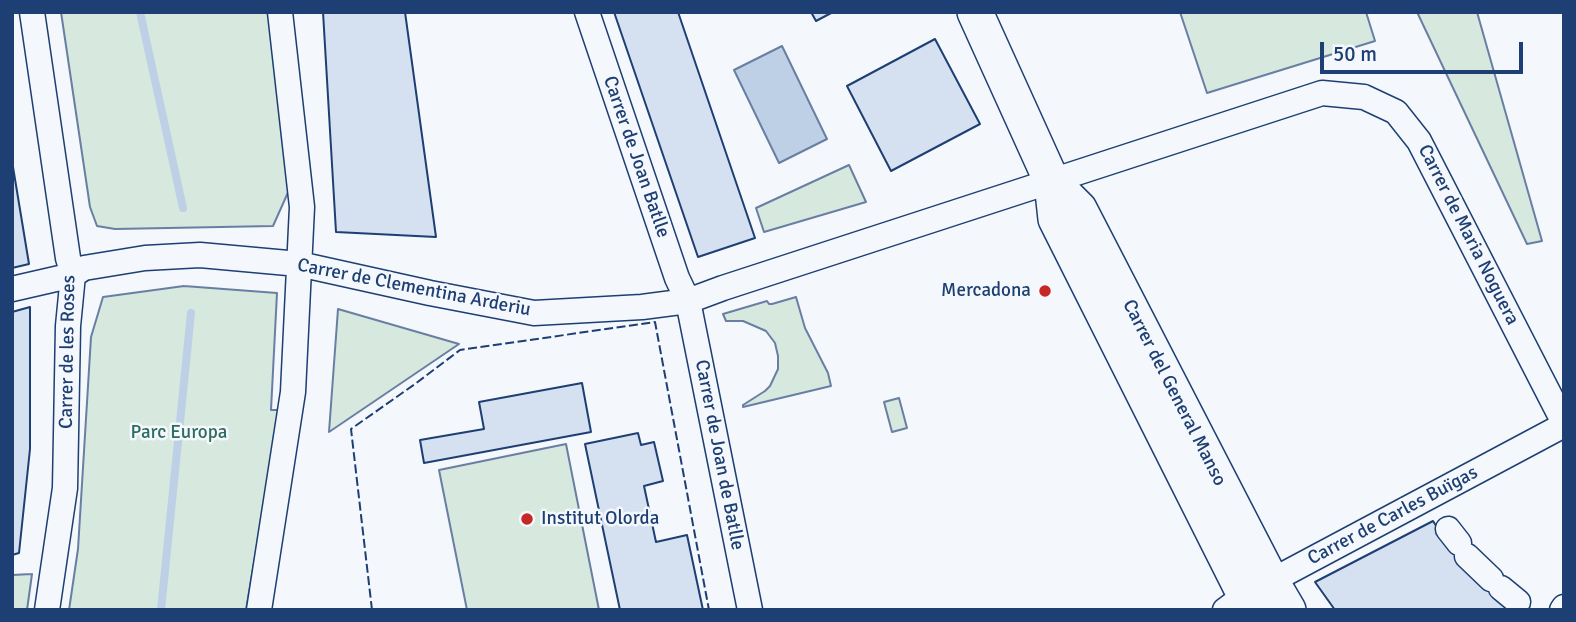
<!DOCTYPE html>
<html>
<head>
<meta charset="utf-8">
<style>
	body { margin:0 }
	#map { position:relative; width:1576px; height:622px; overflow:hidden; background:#f4f7fb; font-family:Signika,sans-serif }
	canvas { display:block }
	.frame { position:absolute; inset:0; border:14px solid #1d3f73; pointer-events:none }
	.scale { position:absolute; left:1320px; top:42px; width:203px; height:32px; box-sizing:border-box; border:4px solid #1d3f73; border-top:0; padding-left:9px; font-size:21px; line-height:24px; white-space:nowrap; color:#1d3f73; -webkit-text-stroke:5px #f4f7fb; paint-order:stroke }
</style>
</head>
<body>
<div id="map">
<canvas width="1576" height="622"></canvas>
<div class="frame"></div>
<div class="scale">50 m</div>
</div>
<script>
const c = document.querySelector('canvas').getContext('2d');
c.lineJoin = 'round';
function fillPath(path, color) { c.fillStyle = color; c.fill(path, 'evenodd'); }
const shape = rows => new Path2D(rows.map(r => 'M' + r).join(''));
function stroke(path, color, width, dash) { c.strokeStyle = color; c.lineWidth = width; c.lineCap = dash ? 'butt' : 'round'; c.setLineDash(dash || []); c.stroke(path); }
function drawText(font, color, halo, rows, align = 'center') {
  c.font = font + ' Signika,sans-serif'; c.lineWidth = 5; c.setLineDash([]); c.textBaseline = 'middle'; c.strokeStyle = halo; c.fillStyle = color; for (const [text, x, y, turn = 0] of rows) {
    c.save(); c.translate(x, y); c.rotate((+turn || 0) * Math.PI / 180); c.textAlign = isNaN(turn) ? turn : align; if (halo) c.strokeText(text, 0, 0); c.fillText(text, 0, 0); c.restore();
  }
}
const green = shape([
	[61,12,268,12,290,188,273,226,115,229,97,226,90,207,61,12],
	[1180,12,1366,12,1375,41,1207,93,1180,12],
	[1417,12,1477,12,1542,241,1527,244,1417,12],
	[849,165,866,202,764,232,756,208,849,165],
	[184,286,277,293,271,410,280,410,246,610,69,610,78,549,91,337,103,297,184,286],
	[796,297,805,328,828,373,831,386,743,407,743,405,765,391,770,386,778,369,778,356,775,343,766,331,743,321,726,321,723,314,767,301,769,304,772,304,796,297],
	[338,309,459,344,329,432,338,309],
	[899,398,907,428,892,432,884,402,899,398],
	[566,444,599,610,467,610,439,470,566,444],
	[32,574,27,610,12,610,12,575,32,574]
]);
fillPath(green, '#d7e8df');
stroke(green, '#687fa3', 2);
const water = shape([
	[782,46,827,139,779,163,734,70,782,46]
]);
fillPath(water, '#bed0e5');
stroke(water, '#687fa3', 2);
stroke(shape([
	[140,12,183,208],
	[161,610,191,313]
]), '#bed0e5', 8);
const building = shape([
	[323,12,405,12,436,237,336,232,323,12],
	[614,12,678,12,755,238,698,257,614,12],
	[811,12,833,12,816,21,811,12],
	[935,39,980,124,891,171,847,86,935,39],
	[12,161,29,264,12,268,12,161],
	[30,307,30,449,19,553,12,555,12,312,30,307],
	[582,383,591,432,424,463,420,440,484,429,479,402,582,383],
	[638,433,641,445,654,442,663,481,644,486,656,542,687,535,703,610,620,610,585,444,638,433],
	[1433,521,1446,541,1513,610,1335,610,1315,582,1433,521]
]);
fillPath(building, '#d5e0f0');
stroke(building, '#1d3f73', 2);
const street = shape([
	[32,12,68,258,73,275,68,326,65,488,47,610],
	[587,12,677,278,688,301,750,610],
	[12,289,73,275,84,268,145,258,200,255,299,264,430,293,534,313,642,307,688,301,723,288,1322,93,1364,97,1396,112,1419,141,1564,423],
	[1448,529,1459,543],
	[1467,556,1491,579],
	[1501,588,1518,602],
	[259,610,293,392,302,207,280,12],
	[1225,610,1245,595,1564,425],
	[1562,610,1564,607]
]);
const secondary = shape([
	[975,12,1052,182,1079,209,1271,581,1288,610],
	[1052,182,1056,219,1245,595,1255,610]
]);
stroke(street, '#1d3f73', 27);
stroke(secondary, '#1d3f73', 38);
stroke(street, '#f4f7fb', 24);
stroke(secondary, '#f4f7fb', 35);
stroke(shape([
	[372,610,351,429,415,384,460,350,655,322,709,610]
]), '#1d3f73', 2, [9, 3.5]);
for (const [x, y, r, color] of [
	[1045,291,7,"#c62828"],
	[527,519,7,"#c62828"]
]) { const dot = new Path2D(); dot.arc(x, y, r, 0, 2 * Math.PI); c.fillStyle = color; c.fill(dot); stroke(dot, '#f4f7fb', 2.5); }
drawText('19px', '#1d3f73', '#f4f7fb', [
	["Carrer de Joan Batlle",636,157,71],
	["Carrer de Maria Noguera",1468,235,63],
	["Carrer de Clementina Arderiu",414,288,11],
	["Carrer de les Roses",68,352,-89],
	["Carrer del General Manso",1174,393,63],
	["Carrer de Joan de Batlle",719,455,79],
	["Carrer de Carles Buïgas",1393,516,-28]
]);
drawText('19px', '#1d3f73', '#f4f7fb', [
	["Mercadona",1031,291],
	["Institut Olorda",541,519,"left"]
], 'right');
drawText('19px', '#2c6c60', '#f4f7fb', [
	["Parc Europa",179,433]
]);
</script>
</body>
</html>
